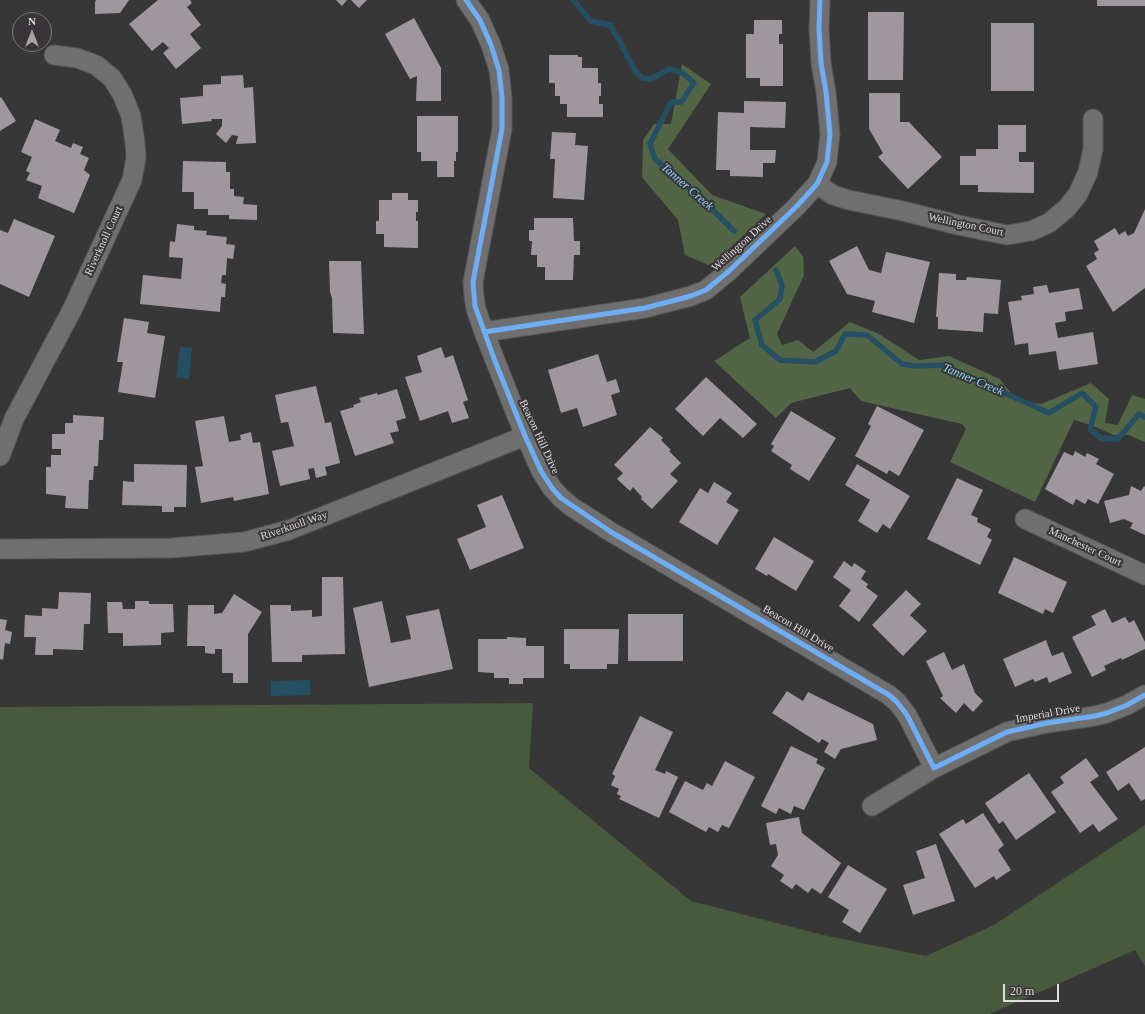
<!DOCTYPE html>
<html>
<head>
<meta charset="utf-8">
<style>
  body { margin:0 }
  #map { position:relative; width:1145px; height:1014px; overflow:hidden; background:#383738; font-family:Georgia,serif }
  canvas { display:block }
  .north { position:absolute; left:12px; top:12px; width:40px; height:40px; box-sizing:border-box; background:#393639; border:1px solid #7b797b; border-radius:50%; rotate:0deg; font-size:11px; font-weight:700; line-height:16px; text-align:center; color:#dfddde }
  .north::after { content:''; display:block; margin:auto; width:14px; height:18px; background:#a5a3a4; clip-path:polygon(50% 0,100% 100%,50% 72%,0 100%) }
  .scale { position:absolute; left:1003px; top:984px; width:56px; height:18px; box-sizing:border-box; border:2px solid #dfddde; border-top:0; padding-left:5px; font-size:12px; line-height:14px; white-space:nowrap; color:#dfddde; -webkit-text-stroke:3px #393639; paint-order:stroke }
</style>
</head>
<body>
<div id="map">
<canvas width="1145" height="1014"></canvas>
<div class="north">N</div>
<div class="scale">20 m</div>
</div>
<script>
const context = document.querySelector('canvas').getContext('2d');
context.lineJoin = 'round';
function paint(path, color) { context.fillStyle = color; context.fill(path, 'evenodd'); }
const shape = rows => new Path2D(rows.map(r => 'M' + r).join(''));
function stroke(path, color, width, dash) { context.strokeStyle = color; context.lineWidth = width; context.lineCap = dash ? 'butt' : 'round'; context.setLineDash(dash || []); context.stroke(path); }
function drawText(font, color, halo, rows, align = 'center') {
  context.font = font + ' Georgia,serif'; context.lineWidth = 4; context.setLineDash([]); context.textBaseline = 'middle'; context.strokeStyle = halo; context.fillStyle = color; for (const [text, x, y, turn = 0] of rows) {
    context.save(); context.translate(x, y); context.rotate((+turn || 0) * Math.PI / 180); context.textAlign = isNaN(turn) ? turn : align; if (halo) context.strokeText(text, 0, 0); context.fillText(text, 0, 0); context.restore();
  }
}
const green = shape([
  [533,703,529,768,691,901,823,935,926,956,994,925,1145,825,1145,966,1135,950,990,1014,0,1014,0,707]
]);
const forest = shape([
  [682,64,711,84,668,149,712,195,766,214,711,266,685,255,678,220,642,177,643,140,654,124,671,124],
  [795,246,803,256,804,275,777,334,782,345,798,340,813,352,850,322,879,334,919,360,949,356,1000,379,1016,400,1041,404,1091,383,1109,399,1105,423,1118,425,1132,395,1145,399,1145,442,1129,435,1113,435,1091,425,1074,420,1035,502,950,462,966,429,962,424,861,401,850,388,791,403,776,418,714,361,750,338,740,297]
]);
const water = shape([
  [180,347,192,348,189,379,176,378],
  [310,680,310,695,271,696,271,681]
]);
const stream = shape([
  [573,0,591,21,610,25,618,38,635,71,642,78,651,79,669,69,683,73,694,83,681,102,671,102,650,144,655,159,706,203,734,231],
  [776,270,782,285,780,299,755,320,762,345,780,360,815,362,836,351,845,334,867,335,902,364,916,366,942,365,1049,413,1082,393,1096,407,1090,429,1101,438,1118,439,1139,414,1145,417]
]);
const building = shape([
  [96,0,129,0,120,13,95,14,95,2],
  [158,0,190,0,192,3,187,7,201,25,190,34,201,48,176,69,163,53,169,48,163,42,152,51,129,24],
  [336,0,347,0,342,6],
  [351,0,367,0,359,8],
  [1097,0,1145,0,1145,6,1097,6],
  [868,12,904,12,903,80,868,80],
  [414,18,441,68,441,101,416,101,417,76,410,79,385,34],
  [754,20,782,20,782,34,779,34,779,44,783,44,783,86,760,86,760,78,746,78,746,34,754,34],
  [991,23,1034,23,1034,91,991,91],
  [549,55,578,55,578,57,582,57,582,68,598,68,598,83,601,83,601,96,599,96,599,104,603,104,603,117,567,117,567,104,560,104,560,96,555,96,555,83,549,83],
  [243,75,244,88,253,87,256,143,236,144,238,136,232,135,226,143,216,134,222,126,222,119,211,119,212,121,182,124,180,98,203,96,203,85,221,84,221,76],
  [869,93,900,93,900,122,909,122,942,157,908,189,878,157,883,153,869,129],
  [1,97,16,121,0,131,0,98],
  [744,101,786,102,785,128,750,127,750,150,776,150,775,163,763,163,763,177,730,176,730,170,716,170,718,112,744,113],
  [417,116,458,116,458,152,456,152,456,161,454,161,454,177,437,177,437,161,421,161,421,152,417,152],
  [35,119,60,130,55,141,71,148,73,143,83,147,80,154,89,158,84,170,90,175,74,213,38,198,42,186,26,180,30,173,26,171,32,157,21,152],
  [998,125,1026,125,1026,152,1019,152,1019,162,1034,162,1034,193,978,192,978,185,960,185,960,156,976,156,976,149,998,149],
  [552,132,576,133,575,145,588,146,584,200,553,198,555,159,550,159],
  [183,161,226,162,226,172,230,172,230,189,234,189,234,196,244,197,243,204,257,205,257,220,229,219,229,215,208,215,208,209,194,209,194,192,182,192],
  [392,193,408,193,408,200,418,200,418,212,416,212,416,221,418,221,418,248,384,247,384,234,376,234,376,221,379,221,379,200,392,200],
  [1145,209,1145,288,1113,312,1086,266,1097,259,1094,253,1099,250,1094,241,1115,228,1119,235,1125,231,1128,236,1134,233],
  [534,218,573,218,574,241,580,241,580,255,574,255,573,280,545,280,545,267,537,267,537,255,531,255,532,241,529,241,529,230,534,230],
  [14,219,55,236,29,297,0,284,0,230,8,233],
  [177,224,194,226,194,230,207,231,206,235,227,237,226,244,235,245,233,259,227,258,226,275,222,275,221,283,226,284,225,297,221,297,220,312,140,304,143,275,181,279,183,258,169,257,170,241,175,242],
  [857,246,869,270,881,273,886,252,930,262,914,323,872,312,875,301,847,294,829,261],
  [329,261,361,261,364,334,333,333,332,298,330,292],
  [939,273,956,274,956,280,966,280,967,277,1001,280,998,314,984,313,983,332,938,329,938,317,936,317],
  [1047,285,1049,293,1079,288,1083,309,1065,312,1066,321,1055,323,1058,338,1093,332,1098,364,1059,370,1056,351,1029,355,1028,343,1015,345,1008,302,1022,300,1021,296,1034,294,1033,287],
  [124,318,149,322,147,333,165,336,155,398,118,392,123,362,117,362],
  [441,347,445,358,453,355,468,400,463,402,469,418,452,423,448,411,420,421,405,377,422,372,417,356],
  [598,354,607,382,616,379,620,392,611,395,617,415,583,427,577,408,561,413,548,370],
  [706,377,757,424,743,438,720,418,703,436,675,409],
  [316,386,325,423,331,422,340,463,325,467,327,475,316,478,314,468,308,469,310,479,280,486,272,451,294,446,288,422,281,423,275,395],
  [397,389,406,418,396,421,399,431,390,433,394,443,355,456,340,411,354,407,353,405,361,402,359,398,377,393,378,395],
  [877,406,924,430,899,476,889,470,887,474,855,456,871,426,868,424],
  [791,411,836,438,809,481,790,469,792,465,771,451,774,446,771,444],
  [73,415,104,417,103,440,99,440,98,466,94,466,93,480,89,480,88,509,65,508,66,496,46,494,46,467,51,467,51,455,61,455,61,449,52,449,52,434,65,434,65,423,73,423],
  [224,416,229,442,241,440,240,435,251,432,253,443,260,442,269,494,234,501,233,497,201,503,195,467,203,466,195,421],
  [650,427,663,438,661,440,671,450,669,451,681,463,670,474,678,481,652,509,641,499,642,497,633,487,630,491,617,479,623,473,614,465],
  [1075,451,1085,457,1087,453,1099,459,1096,464,1114,474,1098,504,1088,499,1085,504,1076,499,1073,505,1045,489,1064,452,1073,456],
  [134,464,187,465,186,507,174,507,174,512,162,512,162,506,122,505,123,481,134,482],
  [857,464,910,496,890,529,883,524,877,533,858,521,870,500,845,485],
  [957,478,983,490,971,515,978,518,977,522,991,529,987,537,992,540,980,565,927,539],
  [714,482,732,493,726,502,739,510,717,545,679,522,700,488,708,493],
  [1131,486,1141,491,1144,486,1145,487,1145,535,1130,528,1133,523,1124,519,1110,523,1104,501,1129,495],
  [502,495,524,548,470,570,457,539,486,527,477,505],
  [774,537,814,561,796,591,768,574,767,576,755,569],
  [1014,557,1067,582,1053,613,1045,609,1043,614,998,593],
  [844,561,852,567,854,563,866,571,861,579,868,584,866,587,878,596,859,622,839,606,851,590,833,577],
  [322,577,343,577,345,654,302,655,302,662,272,662,270,605,291,605,291,611,312,610,312,617,322,616],
  [906,590,921,604,910,615,927,631,903,656,872,625],
  [59,592,91,593,90,624,84,624,83,650,53,649,53,655,35,655,36,637,24,637,25,615,42,616,42,608,58,609],
  [234,594,262,612,248,634,248,683,233,683,233,673,222,673,222,649,215,649,215,654,205,653,205,646,187,646,188,605,214,605,214,614,222,613],
  [135,601,149,601,149,604,173,604,174,632,161,633,161,645,123,646,123,633,108,633,107,602,122,602,123,609,135,609],
  [382,601,391,643,411,639,406,616,439,609,453,669,369,687,353,608],
  [1105,609,1112,623,1125,617,1129,623,1134,620,1145,642,1145,649,1122,660,1121,658,1104,666,1106,670,1092,677,1072,637,1096,625,1091,616],
  [628,614,683,614,683,661,628,661],
  [0,619,7,620,5,630,12,632,10,644,5,643,3,660,0,659],
  [564,629,619,629,618,664,607,664,607,669,570,669,570,664,564,664],
  [507,637,526,638,526,646,544,646,544,678,523,678,523,684,509,684,509,678,494,678,494,673,478,672,478,639,507,639],
  [1046,640,1052,656,1063,652,1072,673,1049,683,1047,677,1035,682,1033,679,1015,687,1003,659],
  [944,652,952,670,964,664,975,693,983,701,973,712,964,703,956,713,940,698,943,696,926,661],
  [787,691,803,701,808,692,873,724,877,740,841,749,835,759,824,752,829,743,822,739,819,743,772,713],
  [640,716,673,732,655,770,665,774,666,771,678,777,659,818,619,799,621,796,617,794,619,789,611,785,615,776,612,774],
  [791,746,818,759,816,763,825,768,804,810,794,806,791,814,779,808,776,814,761,806],
  [1145,747,1145,799,1141,801,1129,783,1118,791,1106,772],
  [1086,758,1099,776,1090,782,1118,819,1099,832,1093,824,1080,833,1051,792,1064,783,1060,777],
  [725,761,755,777,729,828,722,825,718,832,709,827,706,832,669,812,685,781,703,790,707,783,712,786],
  [1029,773,1056,812,1016,840,1003,821,999,824,985,803],
  [983,813,1004,845,998,850,1011,870,996,880,994,876,975,888,939,834,963,819,966,824],
  [799,817,802,833,841,863,821,894,812,888,808,893,796,884,792,889,780,881,784,875,771,866,778,855,776,844,770,845,766,823],
  [936,844,955,901,913,915,903,885,925,878,916,851],
  [848,865,887,889,860,933,842,922,849,910,828,897]
]);
const minor = shape([
  [466,0,480,20,491,45,499,70,502,97,502,129,473,282,474,296,476,309,484,332,517,416,541,471,552,488,561,498,572,507,611,532,889,695,897,702,907,715,934,768],
  [817,184,833,195,849,200,903,211,958,225,1007,235,1031,231,1049,223,1067,208,1078,194,1088,172,1093,149,1093,119],
  [484,332,645,308,691,296,706,290,729,271,796,207,817,184,827,162,830,134,826,92,821,63,819,29,820,0],
  [0,456,14,419,73,308,132,180,136,158,135,143,131,116,122,94,112,78,96,65,77,58,54,55],
  [1025,519,1145,575],
  [0,549,171,548,244,542,289,530,525,436],
  [872,806,934,768,1007,732,1047,723,1095,716,1107,713,1127,705,1145,695]
]);
const cycleway = shape([
  [466,0,480,20,491,45,499,70,502,97,502,129,473,282,475,306,495,361,525,436,541,471,552,488,561,498,611,532,889,695,897,702,907,715,934,768,1007,732,1047,723,1095,716,1107,713,1127,705,1145,695],
  [484,332,645,308,691,296,706,290,729,271,796,207,817,184,827,162,830,134,826,92,821,63,819,29,820,0]
]);
const streetNames = [
  ["Wellington Court",966,225,12],
  ["Riverknoll Court",104,241,-65],
  ["Wellington Drive",742,244,-42],
  ["Beacon Hill Drive",539,437,65],
  ["Riverknoll Way",294,526,-19],
  ["Manchester Court",1085,547,25],
  ["Beacon Hill Drive",798,629,31],
  ["Imperial Drive",1048,714,-10]
];
const waterNames = [
  ["Tanner Creek",687,187,41],
  ["Tanner Creek",973,380,23]
];
paint(green, '#485a3c');
paint(forest, '#526545');
paint(water, '#255063');
stroke(stream, '#255063', 5.5);
paint(building, '#9f979e');
stroke(minor, '#555', 21);
stroke(minor, '#706f70', 19);
stroke(cycleway, '#6dadf4', 5);
drawText('11px', '#dfddde', '#393639', streetNames);
drawText('italic 12px', '#8ddbfe', '#393639', waterNames);
</script>
</body>
</html>
